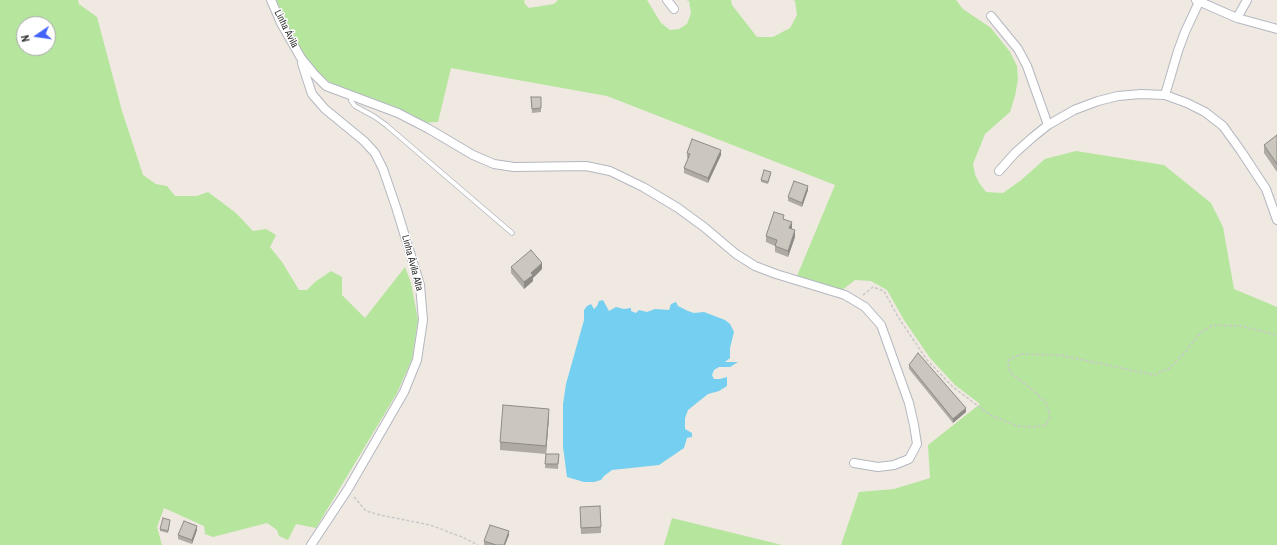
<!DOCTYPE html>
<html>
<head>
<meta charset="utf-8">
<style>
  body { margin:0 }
  #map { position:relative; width:1277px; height:545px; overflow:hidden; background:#efe9e1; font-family:"Archivo Narrow",sans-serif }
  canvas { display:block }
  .north { position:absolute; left:16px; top:16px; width:40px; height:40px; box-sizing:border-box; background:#fff; border:1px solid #ababab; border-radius:50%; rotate:257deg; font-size:11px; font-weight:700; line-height:16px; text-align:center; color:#2e2e2e }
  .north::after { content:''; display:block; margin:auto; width:14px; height:18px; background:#4264fb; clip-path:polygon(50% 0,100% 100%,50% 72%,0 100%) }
</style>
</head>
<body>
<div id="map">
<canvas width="1277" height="545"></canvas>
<div class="north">N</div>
</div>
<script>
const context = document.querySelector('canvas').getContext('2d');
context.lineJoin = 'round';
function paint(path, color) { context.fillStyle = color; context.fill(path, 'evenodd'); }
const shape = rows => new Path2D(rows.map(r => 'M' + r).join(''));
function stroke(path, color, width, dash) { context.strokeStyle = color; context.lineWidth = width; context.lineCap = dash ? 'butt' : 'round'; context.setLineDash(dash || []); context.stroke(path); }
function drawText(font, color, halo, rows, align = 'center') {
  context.font = font + ' "Archivo Narrow",sans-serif'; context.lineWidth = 3; context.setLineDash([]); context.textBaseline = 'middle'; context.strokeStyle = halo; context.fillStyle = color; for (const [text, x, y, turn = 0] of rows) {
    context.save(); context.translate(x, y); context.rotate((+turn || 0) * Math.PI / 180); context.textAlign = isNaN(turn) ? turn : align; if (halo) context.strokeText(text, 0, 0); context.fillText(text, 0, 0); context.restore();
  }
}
const green = shape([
  [0,0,78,0,79,4,97,17,122,111,143,175,156,184,167,186,175,196,197,196,208,192,236,213,253,231,266,229,276,235,270,247,282,262,299,290,307,290,315,282,331,271,342,277,342,295,365,318,405,267,411,283,418,320,412,359,397,393,316,528,296,524,288,540,279,536,277,530,267,523,213,537,205,534,204,526,164,508,157,527,162,545,0,545],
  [24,24,48,24,48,48,24,48],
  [276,0,524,0,525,4,529,8,554,4,558,0,647,0,661,23,670,30,679,29,687,24,691,13,689,1,686,0,731,0,732,5,757,37,773,37,790,28,797,15,795,1,793,0,956,0,963,9,991,28,1010,52,1017,66,1018,79,1015,96,1010,112,985,134,973,164,975,174,979,183,986,192,1003,193,1020,181,1045,159,1076,151,1164,165,1211,203,1223,227,1234,289,1277,307,1277,545,841,545,859,492,894,489,930,478,928,445,980,404,955,385,930,358,904,320,887,290,871,281,855,280,841,291,797,276,835,185,607,96,451,68,438,122,421,123,340,88,328,81,316,70,303,53,284,20],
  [672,518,782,545,664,545]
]);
const water = shape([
  [603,300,609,311,616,307,624,309,631,308,631,311,636,313,639,310,647,312,655,309,669,310,671,304,676,302,678,306,688,311,694,313,704,312,725,320,730,324,734,332,730,348,730,358,725,362,738,362,730,367,719,367,714,370,712,375,714,379,720,379,727,377,727,386,719,391,708,394,688,410,685,418,685,429,692,433,692,437,687,438,684,448,659,465,612,470,604,476,601,480,594,482,584,482,567,477,563,447,563,404,566,384,584,320,584,310,587,306,591,304,594,309,597,306,599,301]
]);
const path = shape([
  [863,295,873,287,884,291,898,317,927,360,953,387,990,415,1017,426,1034,427,1046,425,1050,417,1047,404,1034,391,1013,375,1008,367,1009,360,1021,354,1060,355,1154,375,1170,368,1185,352,1200,333,1213,325,1241,326,1277,335],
  [354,497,366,511,380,515,430,525,462,537,478,545]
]);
const lane = shape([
  [352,96,351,101,355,106,375,117,386,125,512,233]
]);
const street = shape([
  [271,0,281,23,301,58,314,74,326,86,398,113,429,129,473,155,494,164,514,167,586,166,610,171,643,187,678,208,704,227,736,254,755,266,776,274,845,295,865,307,881,325,909,403,914,425,917,444,909,459,894,465,878,467,854,463],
  [667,0,674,9],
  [1196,0,1237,18,1277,29],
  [991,16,1018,49,1027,66,1048,125],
  [1237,18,1247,0],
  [302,63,307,79,312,94,325,109,364,141,375,153,383,169,396,207,420,285,423,320,417,360,404,392,348,489,311,545],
  [1165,95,1178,51,1185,32,1199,2],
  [999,171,1015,153,1033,137,1048,125,1074,110,1098,101,1118,96,1141,94,1165,95,1187,103,1205,112,1223,126,1241,151,1266,189,1277,220]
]);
const wall = shape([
  [531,97,541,97,541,112,532,113],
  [1277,135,1277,172,1264,153,1264,145],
  [687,153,721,155,708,183,684,173,684,168,688,158,687,158],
  [771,174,768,184,761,182,761,180],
  [808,190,802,207,788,201,788,197],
  [784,219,792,228,791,229,795,237,788,257,775,252,775,246,766,242,766,236],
  [511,267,542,269,533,278,533,281,524,289,511,273],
  [909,365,966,412,953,423,909,369],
  [549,417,546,454,500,450,500,442],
  [546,454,559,454,558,469,545,468],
  [580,513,601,527,601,533,581,534],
  [170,522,168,533,160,531,160,529],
  [197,530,192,544,178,539,178,535],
  [509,535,505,545,484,545,484,541]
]);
const shadedWall = shape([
  [721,150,721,155,708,183,708,178],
  [808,186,808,190,802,207,802,203],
  [792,222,792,228,789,234,789,228],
  [795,230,795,237,788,257,788,251],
  [542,263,542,269,533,278,533,281,524,289,524,282,531,273],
  [966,408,966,412,953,423,953,419],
  [549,409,549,417,546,454,546,446],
  [197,526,197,530,192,544,192,540],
  [509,531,509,535,505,545,504,545]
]);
const building = shape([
  [531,97,541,97,541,108,532,109,531,97],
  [1277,135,1277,164,1264,145,1277,135],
  [692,139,721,150,708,178,684,168,690,154,687,153,692,139],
  [764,170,771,172,768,182,761,180,764,170],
  [794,181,808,186,802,203,788,197,794,181],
  [774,212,784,215,783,219,792,222,789,228,795,230,788,251,775,246,777,240,766,236,774,212],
  [531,250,542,263,531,273,533,275,524,282,511,267,531,250],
  [918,353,966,408,953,419,909,365,918,353],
  [503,405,549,409,546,446,500,442,503,405],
  [546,454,559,454,558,464,545,464,546,454],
  [600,506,601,527,581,528,580,507,600,506],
  [163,518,170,520,168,531,160,529,163,518],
  [184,521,197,526,192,540,178,535,184,521],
  [490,525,509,531,504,545,496,545,484,541,490,525]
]);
const streetNames = [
  ["Linha Ávila",286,29,63],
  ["Linha Ávila Alta",412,263,75]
];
paint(green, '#b6e59e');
paint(water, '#75cff0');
stroke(lane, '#b4b7c1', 5.5);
stroke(street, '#b4b7c1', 10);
stroke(path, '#c9c9c9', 1.5, [3, 2]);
stroke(lane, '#fff', 4);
stroke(street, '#fff', 8);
paint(wall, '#afaba4');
paint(shadedWall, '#8e8b86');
paint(building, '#cbc7bf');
stroke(building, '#8e8b86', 1);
drawText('10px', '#2e2e2e', '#fff', streetNames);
</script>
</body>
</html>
